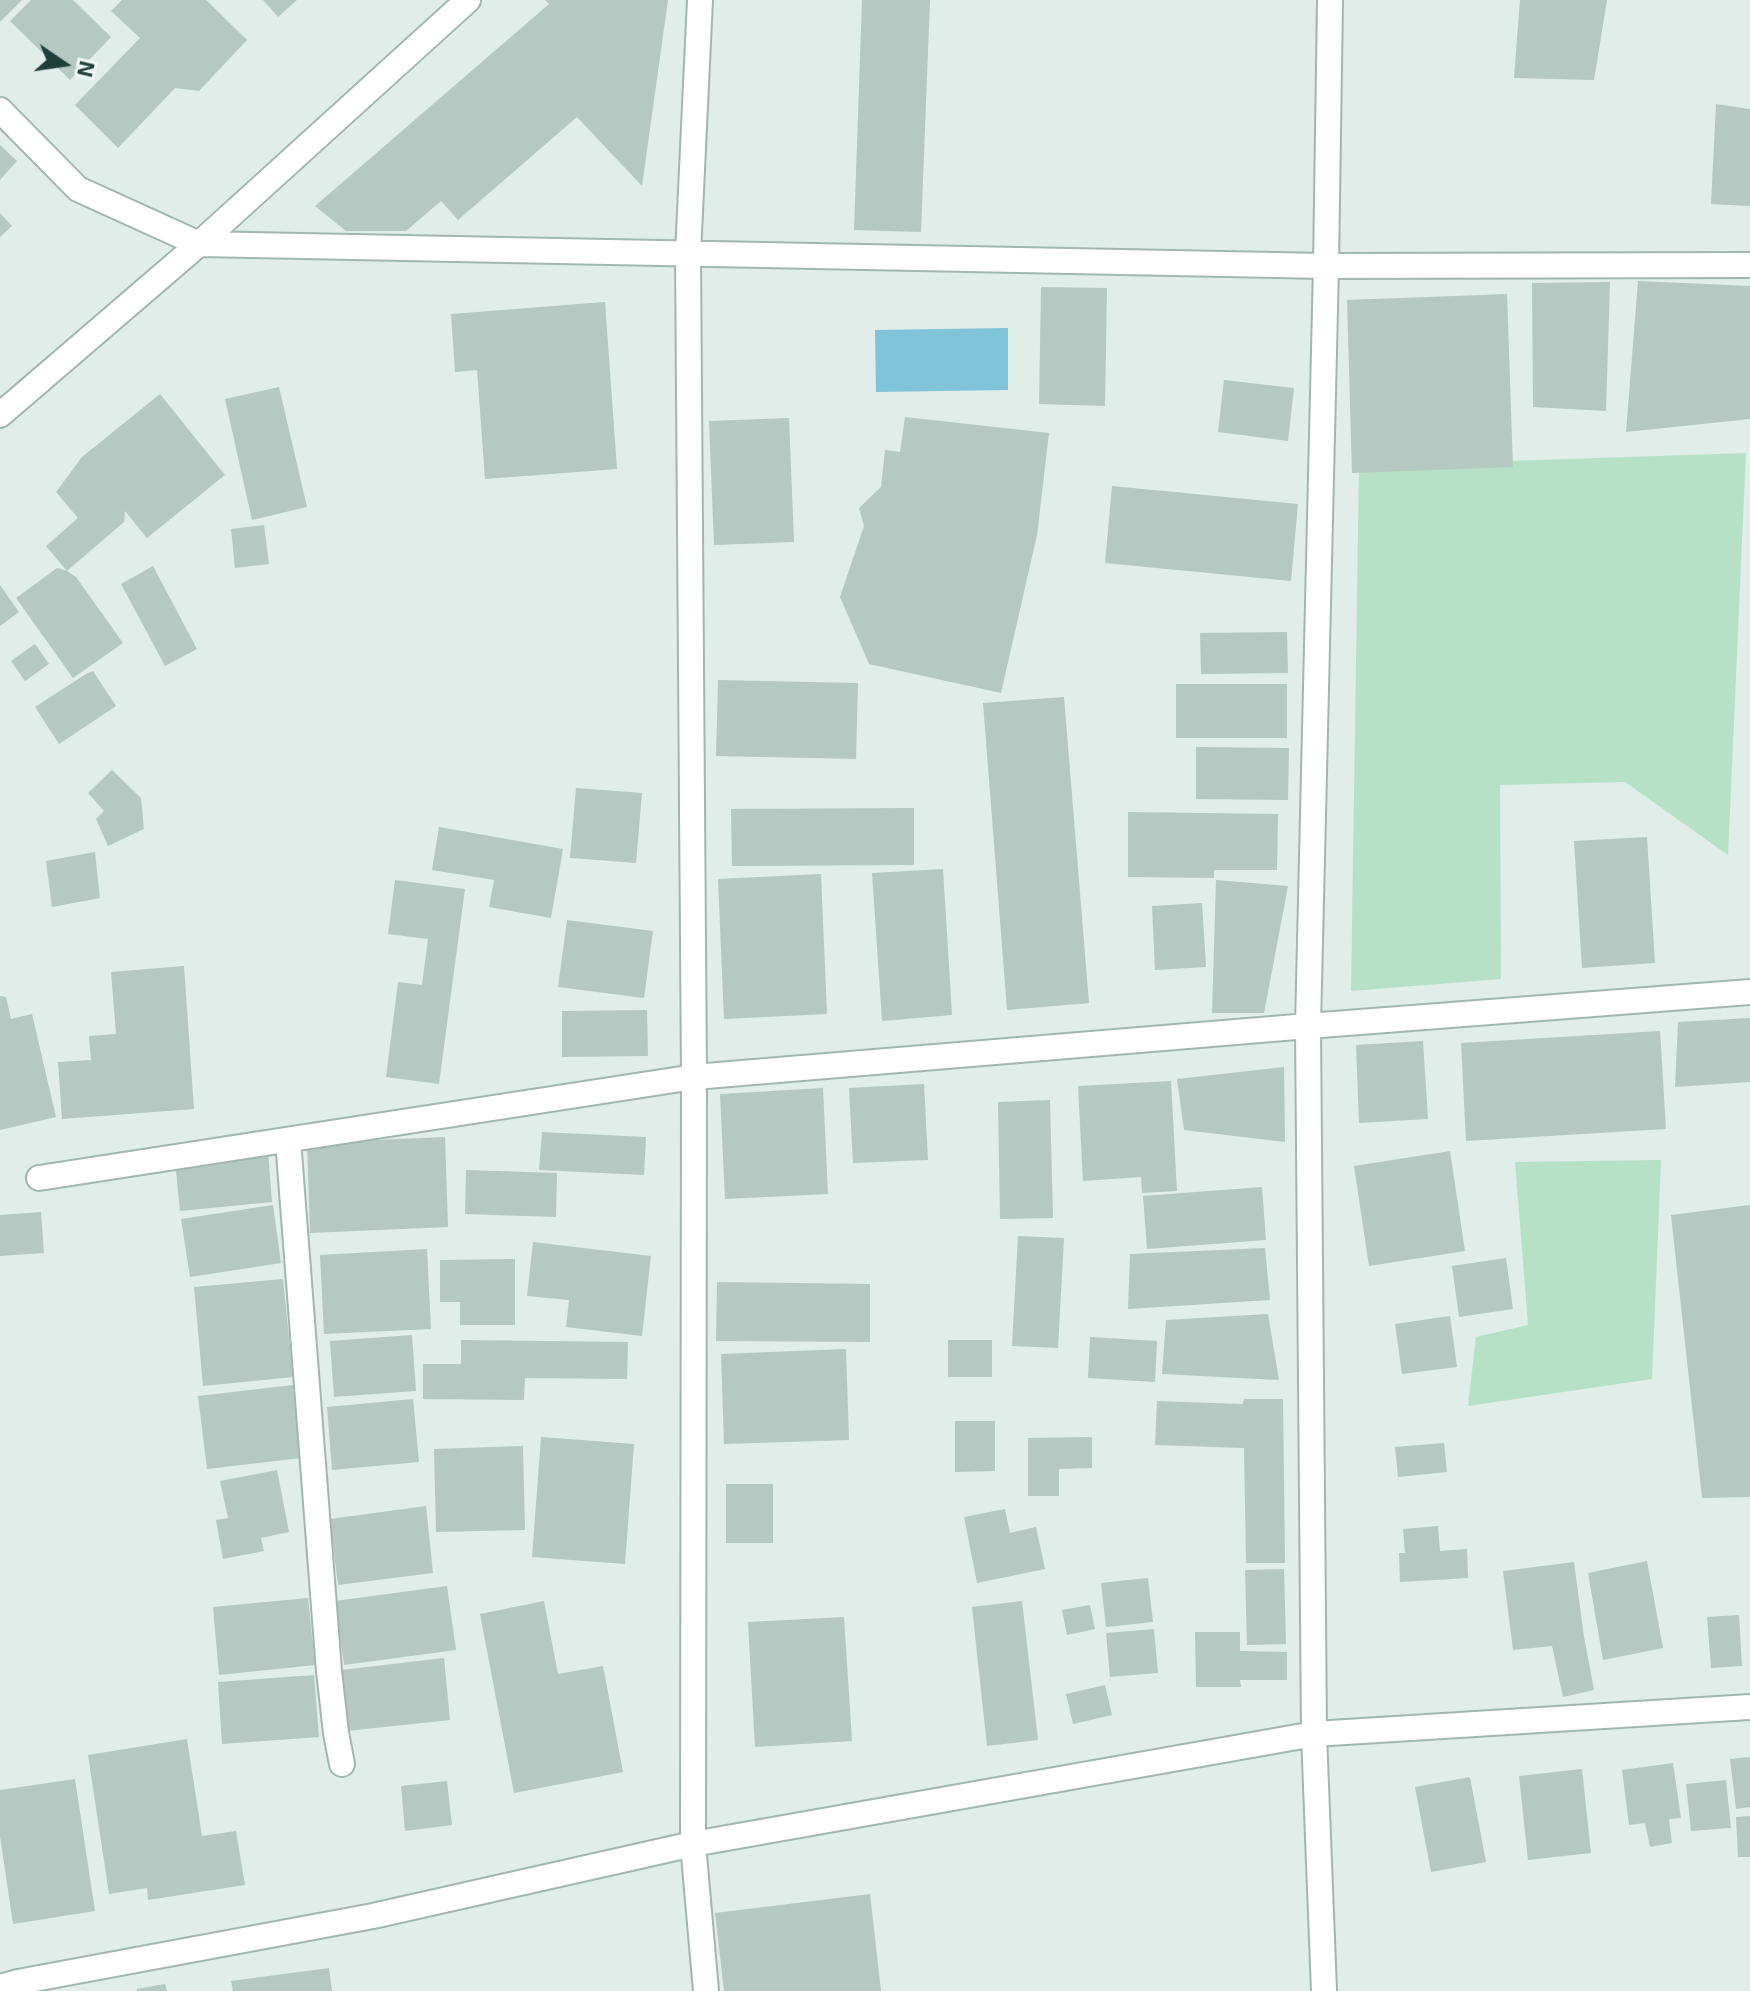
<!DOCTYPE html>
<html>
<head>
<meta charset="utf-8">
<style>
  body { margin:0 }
  #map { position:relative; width:1750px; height:1991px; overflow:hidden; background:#e0ede9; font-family:"Exo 2",sans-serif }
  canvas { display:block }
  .north { position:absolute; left:24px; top:24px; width:80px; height:80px; -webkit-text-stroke:6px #f1f9f6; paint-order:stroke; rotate:103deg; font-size:22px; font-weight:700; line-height:32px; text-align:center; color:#1f403a }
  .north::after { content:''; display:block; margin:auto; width:28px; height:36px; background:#1f403a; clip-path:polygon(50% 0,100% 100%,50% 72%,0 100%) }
</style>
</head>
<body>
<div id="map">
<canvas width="1750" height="1991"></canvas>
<div class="north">N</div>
</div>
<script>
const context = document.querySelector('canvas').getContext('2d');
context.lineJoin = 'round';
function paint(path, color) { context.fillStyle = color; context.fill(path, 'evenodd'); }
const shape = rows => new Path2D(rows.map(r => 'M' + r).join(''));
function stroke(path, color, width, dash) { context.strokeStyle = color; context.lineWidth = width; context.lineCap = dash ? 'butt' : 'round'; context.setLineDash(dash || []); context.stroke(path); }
const green = shape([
  [1746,453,1728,855,1625,782,1500,785,1501,979,1351,991,1359,466],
  [1661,1160,1652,1379,1468,1406,1476,1337,1528,1325,1515,1162]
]);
const water = shape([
  [1008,328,1008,390,876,392,875,330]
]);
const building = shape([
  [0,0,22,0,0,22],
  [31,0,73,0,111,37,70,80,10,21],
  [122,0,206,0,247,40,199,91,175,88,118,148,75,105,140,38,111,11],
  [263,0,297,0,278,17],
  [545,0,668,0,642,186,577,117,458,220,441,201,406,231,346,231,315,206,549,4],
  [862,0,930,0,921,232,854,230],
  [1520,0,1607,0,1594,80,1514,78],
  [1716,104,1750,109,1750,206,1711,204],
  [0,145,17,161,0,180],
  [0,213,12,226,0,237],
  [1638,281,1750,286,1750,419,1626,432],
  [1610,282,1606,411,1533,407,1532,283],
  [1041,287,1107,288,1105,406,1039,404],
  [1507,294,1513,467,1352,473,1347,300],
  [605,302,617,469,485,479,477,370,455,372,451,314],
  [1224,380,1294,388,1288,441,1218,432],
  [279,387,307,507,252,520,225,399],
  [160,394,225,475,147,538,125,511,124,522,67,571,46,546,78,518,56,492,82,457],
  [905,417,1049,433,1037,535,1001,693,869,664,840,597,864,526,859,508,881,487,885,450,900,452],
  [789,418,794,542,714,545,709,421],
  [1112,486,1298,504,1291,581,1105,563],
  [264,525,269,564,235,568,231,529],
  [153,566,197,649,165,666,121,584],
  [57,568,67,571,76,577,123,643,73,678,16,598],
  [0,585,19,612,0,626],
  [1287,632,1288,673,1201,674,1200,633],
  [35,644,49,664,25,681,11,661],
  [93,671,116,706,59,744,35,707,86,674],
  [718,680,858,683,856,759,716,756],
  [1176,684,1287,684,1287,738,1176,738],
  [1064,697,1089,1003,1007,1010,983,703],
  [1196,747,1289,748,1288,800,1196,799],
  [112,770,141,798,144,829,108,846,96,819,104,811,88,793],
  [576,788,642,793,636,863,570,858],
  [914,808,914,865,732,866,731,809],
  [1128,812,1278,814,1277,870,1214,870,1214,878,1128,877],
  [439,827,563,849,551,918,489,907,494,880,432,870],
  [1647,837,1655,963,1582,968,1574,841],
  [95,852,100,898,52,907,46,861],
  [943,869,952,1015,882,1021,872,873],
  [821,874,827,1014,724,1019,718,879],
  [395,880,465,889,439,1084,386,1077,398,982,422,985,428,939,388,934],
  [1216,880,1288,886,1264,1013,1212,1013],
  [1202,903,1206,967,1155,970,1152,906],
  [567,920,653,931,644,998,558,987],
  [184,966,194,1109,62,1119,58,1062,91,1060,89,1036,116,1034,111,972],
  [0,996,6,997,11,1019,32,1014,56,1117,0,1130],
  [647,1010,648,1056,562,1057,562,1011],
  [1750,1018,1750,1082,1675,1087,1678,1022],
  [1660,1031,1666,1129,1466,1141,1461,1043],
  [1423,1041,1428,1119,1359,1123,1356,1045],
  [1284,1067,1285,1142,1184,1130,1177,1079],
  [1171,1081,1177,1191,1142,1193,1141,1177,1083,1181,1078,1086],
  [924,1084,928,1160,853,1163,849,1088],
  [823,1088,828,1194,725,1199,720,1094],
  [1050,1100,1053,1218,1000,1219,998,1102],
  [542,1132,646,1137,644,1175,539,1170],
  [445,1137,448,1227,310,1233,307,1143],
  [1450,1151,1465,1251,1369,1266,1354,1166],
  [268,1152,272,1202,180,1211,175,1161],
  [466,1170,557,1173,556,1217,465,1214],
  [1262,1187,1266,1240,1147,1249,1143,1196],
  [273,1205,281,1263,190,1277,181,1219],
  [1750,1205,1750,1497,1702,1498,1671,1215],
  [41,1212,44,1253,0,1256,0,1215],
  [1018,1236,1064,1238,1058,1348,1012,1346],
  [533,1242,651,1256,642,1336,566,1327,569,1300,527,1296],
  [1265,1248,1270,1300,1128,1309,1130,1254],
  [427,1249,431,1329,324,1334,320,1255],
  [1506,1258,1513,1309,1459,1317,1452,1266],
  [515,1259,515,1325,460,1325,460,1302,440,1302,440,1260],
  [283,1279,293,1377,203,1386,194,1287],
  [717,1282,870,1284,870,1342,716,1341],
  [1268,1314,1279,1380,1162,1374,1166,1320],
  [1450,1316,1457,1367,1402,1374,1395,1324],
  [412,1335,416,1391,334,1397,330,1341],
  [1090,1337,1157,1341,1155,1382,1088,1378],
  [461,1340,628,1342,627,1379,525,1378,524,1400,423,1399,423,1364,461,1364],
  [948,1340,992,1340,992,1377,948,1377],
  [846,1349,849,1440,724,1444,721,1354],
  [293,1385,301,1458,207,1469,198,1396],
  [413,1399,419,1462,332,1470,327,1407],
  [1244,1399,1283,1399,1285,1563,1246,1563,1244,1448,1155,1445,1157,1401,1243,1404],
  [955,1421,995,1421,995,1471,955,1472],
  [541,1437,634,1444,625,1564,532,1557],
  [1092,1437,1092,1468,1059,1469,1059,1496,1028,1496,1028,1438],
  [1444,1443,1447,1472,1398,1477,1395,1447],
  [523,1446,525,1530,436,1532,434,1449],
  [277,1470,289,1532,261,1538,264,1551,223,1559,216,1520,228,1518,220,1481],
  [726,1484,773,1484,773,1543,726,1543],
  [426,1506,433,1573,338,1585,330,1519],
  [1005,1509,1010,1533,1036,1527,1045,1569,977,1583,964,1517],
  [1438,1526,1440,1551,1467,1549,1468,1578,1400,1582,1399,1553,1405,1553,1403,1529],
  [1647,1561,1663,1648,1603,1660,1588,1573],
  [1574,1562,1584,1637,1594,1690,1563,1697,1552,1646,1513,1650,1503,1571],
  [1284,1569,1286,1644,1247,1645,1245,1570],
  [1148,1578,1153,1622,1106,1627,1101,1583],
  [447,1586,456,1650,344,1665,335,1601],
  [308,1598,315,1665,219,1675,213,1607],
  [544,1601,558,1674,603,1666,623,1772,514,1793,480,1614],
  [1022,1601,1038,1740,987,1746,972,1607],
  [1090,1605,1095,1629,1067,1635,1062,1610],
  [1739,1615,1742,1666,1711,1668,1707,1617],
  [844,1617,852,1741,755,1747,748,1622],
  [1154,1629,1158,1673,1110,1677,1106,1633],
  [1195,1632,1240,1632,1240,1651,1287,1652,1287,1680,1240,1680,1241,1687,1196,1687],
  [444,1658,450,1720,347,1731,341,1670],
  [314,1675,319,1737,222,1744,218,1682],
  [1105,1685,1112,1715,1073,1724,1066,1694],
  [187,1739,202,1836,236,1831,245,1885,148,1900,147,1888,109,1894,88,1755],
  [1750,1757,1750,1807,1736,1809,1730,1759],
  [1673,1763,1681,1818,1669,1819,1672,1843,1650,1847,1645,1823,1629,1825,1622,1770],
  [1582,1769,1591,1853,1528,1860,1519,1776],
  [1470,1777,1486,1862,1431,1872,1415,1787],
  [75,1779,95,1911,13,1924,0,1836,0,1790],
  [1726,1780,1731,1828,1691,1831,1686,1784],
  [447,1781,452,1825,405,1831,401,1786],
  [1750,1816,1750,1857,1738,1857,1736,1817],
  [870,1894,881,1991,724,1991,715,1913],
  [329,1968,332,1991,233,1991,231,1981],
  [165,1984,167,1991,137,1991,137,1989]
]);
const minor = shape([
  [700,0,688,254,694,1077,693,1844,706,1991],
  [0,110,78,189,199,244,1326,266,1750,265],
  [0,415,199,244,468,0],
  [288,1140,329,1671,336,1733,342,1764],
  [39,1178,694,1077,1308,1026,1750,992],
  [0,1987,18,1982,373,1916,693,1844,1314,1734,1750,1707],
  [1324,1991,1314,1734,1308,1026,1326,266,1330,0]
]);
paint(green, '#b6e1c6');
paint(water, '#81c3d9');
paint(building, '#b5c8c2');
stroke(minor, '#a2b6b1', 28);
stroke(minor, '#fff', 24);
</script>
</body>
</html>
